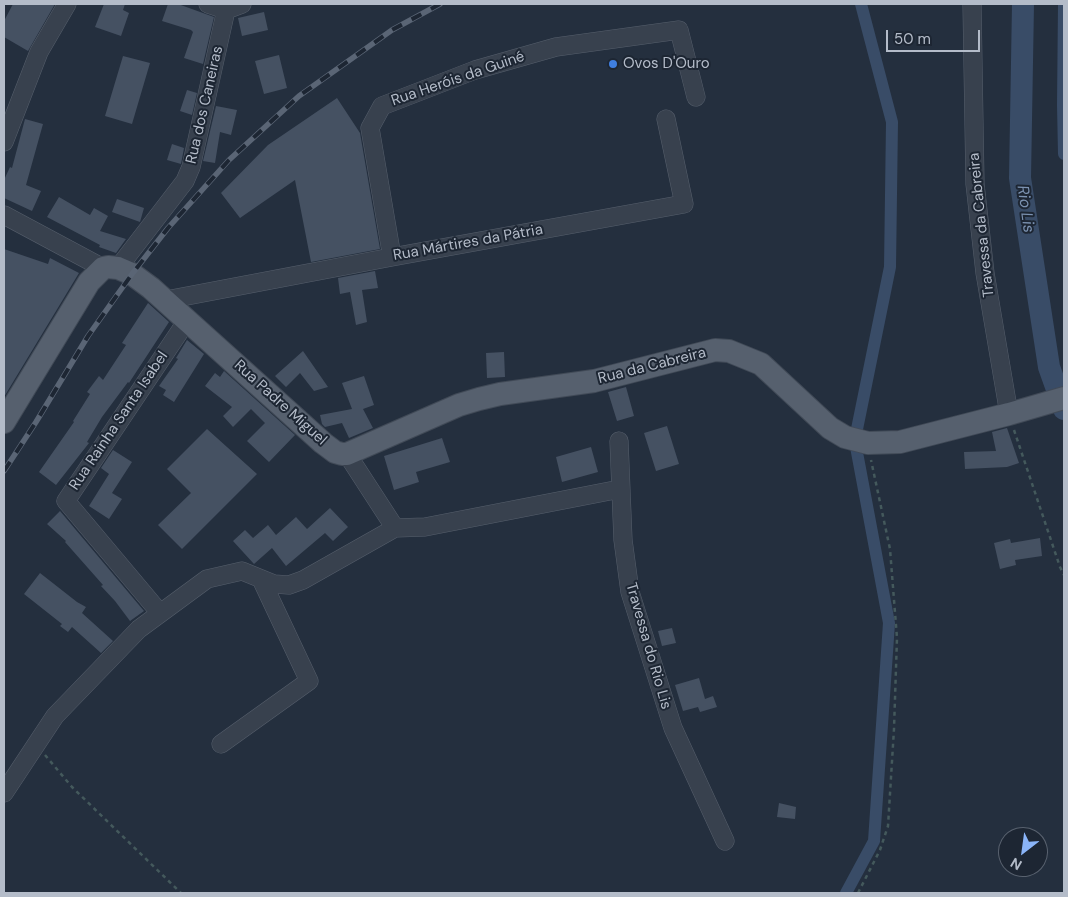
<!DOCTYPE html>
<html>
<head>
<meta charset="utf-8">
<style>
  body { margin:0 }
  #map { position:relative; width:1068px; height:897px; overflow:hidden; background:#242f3e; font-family:"DM Sans",sans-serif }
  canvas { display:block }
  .frame { position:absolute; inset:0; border:5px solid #b4bcc9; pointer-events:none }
  .north { position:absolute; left:998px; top:827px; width:50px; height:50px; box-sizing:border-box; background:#1d2633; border:1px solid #59626f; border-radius:50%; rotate:210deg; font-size:14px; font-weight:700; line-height:20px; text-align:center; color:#b4bcc9 }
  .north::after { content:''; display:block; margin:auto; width:18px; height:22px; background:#8ab4f8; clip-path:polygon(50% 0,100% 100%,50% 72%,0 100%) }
  .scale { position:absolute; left:886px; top:30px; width:94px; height:22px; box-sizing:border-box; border:2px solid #b4bcc9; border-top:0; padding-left:6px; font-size:15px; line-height:18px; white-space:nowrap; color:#b4bcc9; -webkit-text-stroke:4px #1d2633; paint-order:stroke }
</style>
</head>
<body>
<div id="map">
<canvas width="1068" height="897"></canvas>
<div class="frame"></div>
<div class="north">N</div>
<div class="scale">50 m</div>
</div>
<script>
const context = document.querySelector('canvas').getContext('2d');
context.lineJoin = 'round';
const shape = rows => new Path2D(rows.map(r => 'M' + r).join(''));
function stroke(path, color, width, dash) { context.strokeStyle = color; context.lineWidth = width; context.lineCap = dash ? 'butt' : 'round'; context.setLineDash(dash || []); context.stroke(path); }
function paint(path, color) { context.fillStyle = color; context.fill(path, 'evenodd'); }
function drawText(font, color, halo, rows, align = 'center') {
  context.font = font + ' "DM Sans",sans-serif'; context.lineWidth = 4; context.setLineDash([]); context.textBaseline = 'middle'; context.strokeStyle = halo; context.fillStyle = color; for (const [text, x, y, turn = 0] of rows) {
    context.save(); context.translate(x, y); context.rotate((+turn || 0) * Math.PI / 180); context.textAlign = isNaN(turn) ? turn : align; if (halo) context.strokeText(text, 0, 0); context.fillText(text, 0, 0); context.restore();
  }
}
const canal = shape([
  [1064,4,1063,105,1064,154],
  [856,434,890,267,892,122,861,4],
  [846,893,874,841,889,623,856,447]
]);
const river = shape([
  [1023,4,1020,178,1049,367,1064,409]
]);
const building = shape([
  [13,4,55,4,28,51,4,37,4,21],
  [104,4,125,4,123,10,129,13,121,36,95,27],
  [168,4,178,4,214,17,203,64,184,58,193,32,191,30,162,21],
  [264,12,268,30,242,36,238,18],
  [279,55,287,88,264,94,255,61],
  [123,56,150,63,132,124,105,116],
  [187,90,197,93,192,115,180,111],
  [337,98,360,133,380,249,311,262,295,180,240,218,221,193,268,145],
  [216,106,237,110,231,135,220,132,215,163,203,161],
  [25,119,43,124,26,185,41,191,32,211,4,198,4,180,10,167,12,168],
  [172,144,184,148,181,164,167,160],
  [59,197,90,215,94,208,108,216,100,231,126,239,116,253,99,247,100,245,47,217],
  [117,199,144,208,140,222,112,212],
  [4,249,48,264,50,258,79,273,4,397],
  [375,271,378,288,362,290,367,322,356,325,350,292,340,294,338,278],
  [148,303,169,322,129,383,128,382,102,417,87,442,89,443,56,485,39,472,74,422,73,421,90,394,87,392,99,376,103,380,126,345,122,343],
  [187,340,204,354,174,402,163,395,166,390,159,386,178,359,176,358],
  [303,351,328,387,314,391,300,373,286,387,275,376],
  [504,352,505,377,487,378,486,353],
  [224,371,295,435,269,462,247,441,265,423,251,409,233,427,223,416,232,407,205,386,215,373,220,377],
  [364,376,374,405,363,409,373,428,349,438,342,423,325,427,322,424,320,415,352,409,342,383],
  [626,387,634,416,617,421,608,392],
  [667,426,679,464,656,471,644,433],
  [1007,428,1019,463,1007,467,965,469,964,452,996,451,992,432],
  [207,429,257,474,182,549,158,525,191,493,167,469],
  [442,438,450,462,416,472,419,482,394,490,384,456],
  [591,447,598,472,562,482,556,457],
  [113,450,132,462,112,493,122,499,109,519,89,506,109,474,101,468],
  [330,508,348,527,333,541,325,533,286,566,272,548,254,564,233,541,245,530,253,538,268,525,276,535,296,517,307,529],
  [60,511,144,611,130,621,115,601,101,586,103,585,65,542,66,541,47,524],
  [1040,538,1042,556,1015,560,1016,565,1000,569,994,543,1010,539,1011,543],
  [40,573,77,602,86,607,82,613,113,641,101,653,72,627,68,632,60,626,62,624,24,594],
  [672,628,676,643,662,646,658,631],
  [699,678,705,699,713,696,717,707,700,712,698,707,683,711,675,685],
  [779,803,796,807,795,819,777,817]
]);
const path = shape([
  [1014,430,1060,567,1064,575],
  [45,755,72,787,181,893],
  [858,893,880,850,888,826,894,729,897,638,890,549,871,460]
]);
const minor = shape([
  [208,4,226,10,242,4],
  [972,4,975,184,985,273,1009,414],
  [4,142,39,52,67,4],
  [4,215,103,268],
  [392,257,370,128,382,106,475,70,556,47,679,30,696,97],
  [118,268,185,181,191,167,226,10],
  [166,300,392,257,684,204,666,119],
  [619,441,623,540,630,592,673,728,725,841],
  [395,528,425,527,620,489],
  [160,613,66,501,188,319],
  [221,744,309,681,261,579],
  [4,793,55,716,139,629,207,579,242,571,274,584,289,585,303,580,395,528,347,454]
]);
const major = shape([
  [4,422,89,282,103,268,108,267,118,268,132,274,151,288,323,443,335,452,342,454,347,454,459,405,479,399,500,394,594,381,715,350,729,351,761,364,830,428,845,437,868,443,900,442,1009,414,1064,398]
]);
const rail = shape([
  [4,471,36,422,88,336,132,274,168,228,229,160,299,96,392,30,440,4]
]);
const markers = [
  [613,64,5,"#3f7fe0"]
];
const poiNames = [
  ["Ovos D'Ouro",623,64]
];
const streetNames = [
  ["Rua Heróis da Guiné",458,79,-19],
  ["Rua dos Caneiras",205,105,-77],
  ["Travessa da Cabreira",982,225,-96],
  ["Rua Mártires da Pátria",468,243,-10],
  ["Rua da Cabreira",652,366,-14],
  ["Rua Padre Miguel",280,403,42],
  ["Rua Rainha Santa Isabel",119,421,-56],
  ["Travessa do Rio Lis",648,646,74]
];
const waterNames = [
  ["Rio Lis",1025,209,82]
];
stroke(canal, '#394c67', 12);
stroke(river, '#394c67', 22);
paint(building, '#455162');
stroke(minor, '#565f6c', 19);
stroke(major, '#414a57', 24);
stroke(path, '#44595c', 2.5, [4, 4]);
stroke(minor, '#38414e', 18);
stroke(major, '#56606e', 22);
stroke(rail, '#5a6575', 5.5);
stroke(rail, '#1d2633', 4, [11]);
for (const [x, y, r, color] of markers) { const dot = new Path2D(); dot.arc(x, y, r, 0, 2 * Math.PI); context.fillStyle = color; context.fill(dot); stroke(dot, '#1d2633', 2); }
drawText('15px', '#b4bcc9', '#1d2633', poiNames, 'left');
drawText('15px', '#b4bcc9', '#1d2633', streetNames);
drawText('italic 16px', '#7c92b1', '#1d2633', waterNames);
</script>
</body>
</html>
